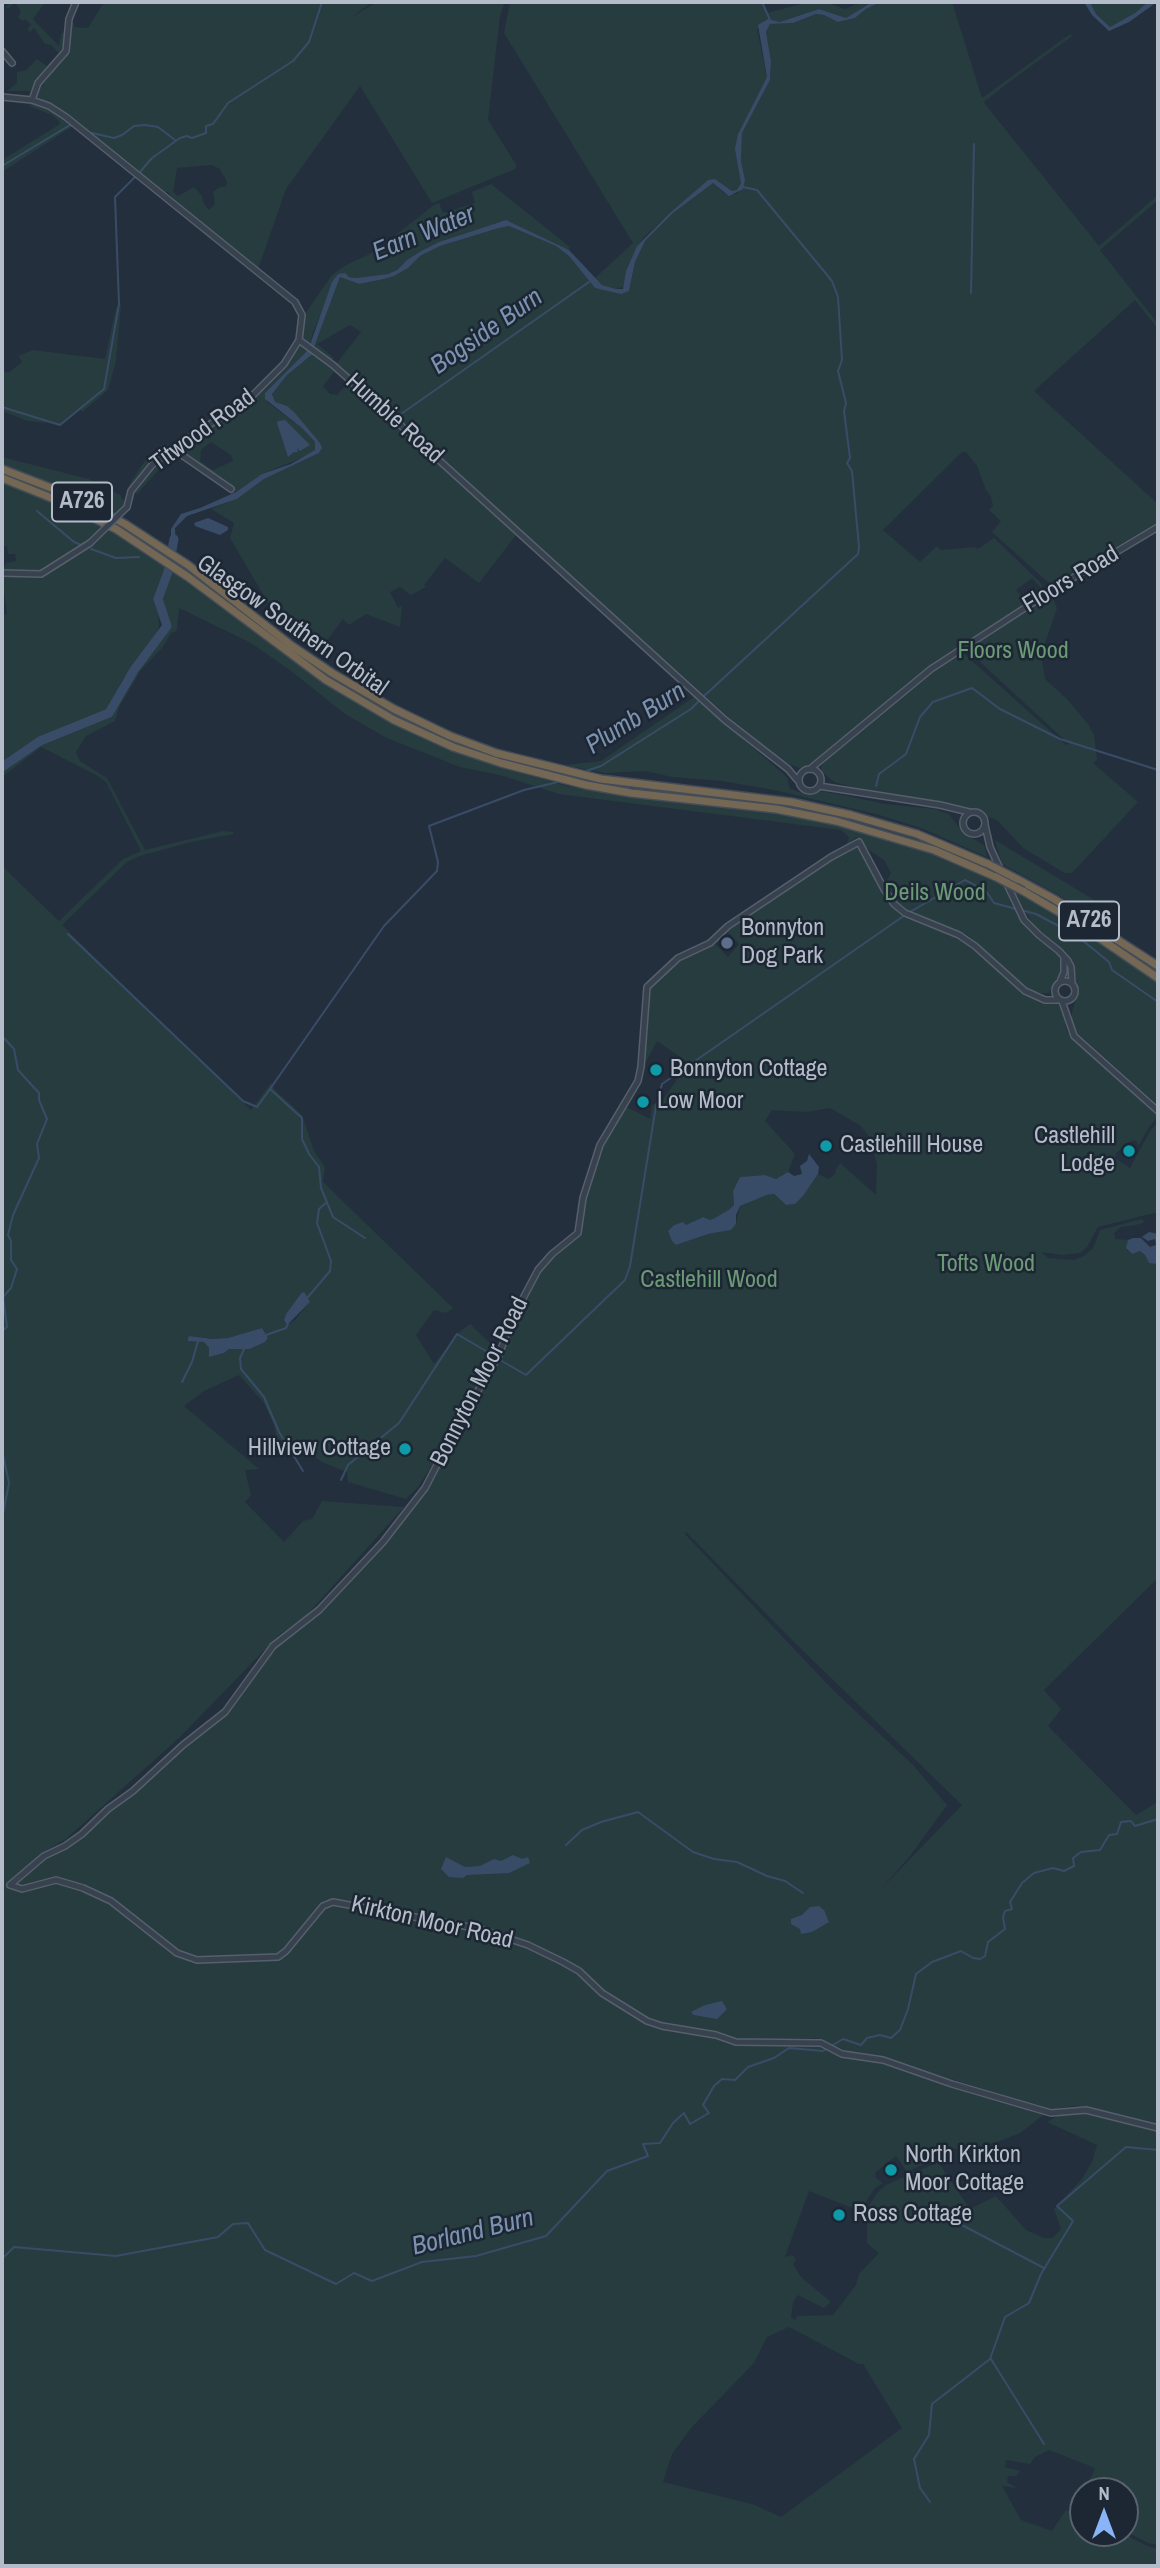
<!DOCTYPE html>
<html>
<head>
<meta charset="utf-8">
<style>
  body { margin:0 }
  #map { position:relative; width:1160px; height:2568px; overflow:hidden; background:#242f3e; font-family:"Archivo Narrow",sans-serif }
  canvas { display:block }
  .frame { position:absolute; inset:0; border:4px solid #b4bcc9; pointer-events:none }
  .north { position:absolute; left:1069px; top:2477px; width:70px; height:70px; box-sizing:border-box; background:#1d2633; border:2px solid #59626f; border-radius:50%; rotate:0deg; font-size:19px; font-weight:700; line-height:28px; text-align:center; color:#b4bcc9 }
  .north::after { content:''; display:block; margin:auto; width:24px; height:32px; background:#8ab4f8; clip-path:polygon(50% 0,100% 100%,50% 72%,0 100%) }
</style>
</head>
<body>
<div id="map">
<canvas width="1160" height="2568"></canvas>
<div class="frame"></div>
<div class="north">N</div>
</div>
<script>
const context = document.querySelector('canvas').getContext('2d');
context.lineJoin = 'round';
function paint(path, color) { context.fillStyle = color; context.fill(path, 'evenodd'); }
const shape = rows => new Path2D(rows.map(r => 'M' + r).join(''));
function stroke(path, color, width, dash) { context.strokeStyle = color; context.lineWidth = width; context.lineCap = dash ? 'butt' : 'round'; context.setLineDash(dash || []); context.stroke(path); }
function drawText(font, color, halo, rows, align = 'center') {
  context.font = font + ' "Archivo Narrow",sans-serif'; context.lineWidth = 5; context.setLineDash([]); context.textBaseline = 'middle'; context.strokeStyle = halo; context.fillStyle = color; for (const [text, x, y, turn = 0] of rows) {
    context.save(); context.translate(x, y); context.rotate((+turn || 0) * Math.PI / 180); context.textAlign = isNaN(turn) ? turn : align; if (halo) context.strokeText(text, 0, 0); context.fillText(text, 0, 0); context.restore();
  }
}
const green = shape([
  [10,2,45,2,33,19,59,46,61,34,65,30,64,46,59,53,51,45,45,44,34,28,30,32,27,29,31,25,25,19,22,21,18,17,21,12,17,5,14,3,8,9,6,7],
  [104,2,372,2,352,17,377,2,505,2,500,16,488,120,517,166,515,169,432,203,360,86,286,189,258,269,174,200,168,192,164,192,61,110,37,97,40,85,70,49,72,19,75,27,88,28],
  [212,165,220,169,227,182,226,186,218,188,213,192,215,204,209,210,203,202,202,196,194,187,178,196,173,192,177,168],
  [510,2,762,2,767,13,809,2,824,2,845,9,862,2,872,2,846,18,819,9,780,22,768,19,757,29,767,77,738,134,741,183,737,190,732,191,718,181,708,180,644,237,637,246,626,271,625,286,616,289,602,285,595,278,633,243,504,33],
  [880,2,952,2,982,98,1070,34,1072,36,1004,86,984,102,985,104,1099,246,1158,195,1158,200,1100,250,1158,324,1158,329,1135,300,1034,391,1158,504,1158,522,1051,585,992,532,1001,521,989,510,993,506,991,497,986,490,977,466,966,452,962,452,883,530,920,562,937,546,941,550,974,547,978,549,994,538,1041,583,1043,590,1039,596,925,669,827,753,813,763,799,768,785,762,732,720,336,364,361,332,350,325,317,344,334,358,332,360,314,347,340,277,359,284,384,279,394,276,408,268,420,256,440,246,499,228,509,226,556,246,569,256,595,288,629,291,635,262,645,241,673,213,708,186,713,183,724,193,737,194,745,180,741,161,742,133,770,80,771,61,766,32,770,24,793,23,816,14,824,15,839,22,855,18,866,9],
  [1032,578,1043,590,1027,602,1016,590],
  [1090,2,1148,2,1135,13,1110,27,1096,14],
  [37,59,48,67,30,91,7,91,17,83,17,72,26,70],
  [31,103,51,111,73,126,2,172,2,160,60,124,59,121,52,115,29,106],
  [491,184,570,247,569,250,506,220,439,242,421,251,407,260,397,270,388,274,356,278,338,274,313,332,310,345,303,339,301,335,307,311,332,275,346,265,374,252,434,205,439,203,443,213,475,203,472,192],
  [121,304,116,361,108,390,82,412,80,409,60,425,47,421,46,423,28,421,2,411,2,371,8,373,22,362,18,356,33,350,105,359,116,308],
  [300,346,309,349,265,393,267,402,302,428,315,442,316,450,309,455,262,474,236,492,233,487,180,451,177,447,241,410,261,391],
  [211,442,231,455,233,461,213,470,200,461,201,450],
  [314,353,345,379,334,372,323,386,330,394,337,395,349,382,516,535,479,583,445,558,424,585,426,587,411,595,400,587,390,592,398,608,402,605,400,627,366,614,349,625,343,619,322,647,277,618,230,538,234,523,211,509,237,499,264,479,319,453,321,448,287,406,275,402,272,394,287,375],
  [163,444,170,446,174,453,137,494,128,488,132,480,146,459],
  [2,457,89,479,120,495,126,504,115,517,81,497,2,466],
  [2,482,47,500,104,529,94,538,40,572,2,571,6,563,16,561,15,554,8,554,7,546,2,546],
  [109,530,167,569,157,594,159,626,156,636,123,679,106,712,100,719,111,711,135,671,155,648,168,626,160,599,171,571,311,674,345,696,440,745,497,766,567,786,695,804,745,808,830,821,948,859,1005,887,1011,904,1032,932,1059,955,1062,969,1049,993,1039,993,1028,989,968,935,902,908,885,883,891,873,884,860,869,850,857,837,847,844,849,837,841,830,559,794,500,775,460,767,387,738,345,714,291,671,251,643,179,608,177,629,174,633,172,632,162,648,141,670,119,707,115,721,86,736,76,752,80,761,107,778,145,850,223,831,233,832,234,834,195,841,140,856,127,862,62,925,251,1110,271,1083,275,1090,302,1115,314,1151,325,1167,323,1182,453,1308,446,1313,434,1310,416,1335,434,1364,458,1333,470,1324,495,1348,489,1366,446,1443,418,1487,406,1499,348,1482,347,1472,322,1462,296,1444,277,1444,274,1425,264,1403,239,1375,204,1391,184,1406,259,1469,245,1470,251,1495,245,1502,284,1542,303,1521,312,1519,322,1501,404,1507,305,1617,279,1635,179,1738,67,1838,37,1856,45,1858,71,1845,213,1725,243,1692,274,1647,328,1603,382,1546,426,1488,458,1426,503,1353,510,1328,542,1267,582,1231,585,1200,603,1141,625,1106,650,1119,652,1105,661,1102,689,1063,657,1041,643,1067,649,987,652,984,679,960,714,943,728,957,739,944,726,930,829,860,857,846,860,848,880,888,892,906,900,914,947,933,968,945,1029,996,1045,1001,1060,1003,1064,1008,1066,1029,1071,1037,1158,1116,1149,1127,1139,1145,1135,1140,1129,1142,1116,1153,1115,1158,1130,1168,1150,1131,1158,1122,1158,1212,1098,1227,1087,1247,1080,1253,1062,1255,1041,1252,1048,1258,1074,1260,1084,1256,1093,1248,1100,1230,1142,1219,1144,1222,1141,1224,1121,1227,1114,1233,1115,1239,1128,1240,1127,1251,1132,1254,1140,1251,1145,1254,1149,1263,1156,1264,1158,1259,1158,1578,1044,1690,1061,1709,1048,1726,1136,1815,1158,1802,1158,2126,1091,2107,1071,2106,1051,2110,874,2055,853,2054,817,2038,736,2040,716,2033,655,2023,600,1990,574,1966,551,1954,549,1957,580,1974,592,1988,639,2018,659,2027,713,2037,742,2045,818,2044,855,2059,885,2062,950,2086,986,2094,1045,2114,1020,2133,1000,2141,982,2146,955,2149,907,2172,896,2156,875,2173,876,2178,883,2183,875,2188,860,2211,809,2191,785,2257,792,2255,796,2259,793,2264,801,2277,831,2302,824,2308,798,2295,793,2302,791,2317,795,2320,797,2316,833,2315,856,2285,859,2274,879,2253,867,2243,867,2219,864,2213,877,2193,886,2185,938,2162,970,2209,996,2196,1026,2230,1044,2238,1052,2238,1061,2229,1054,2209,1082,2179,1092,2162,1097,2145,1047,2122,1063,2113,1085,2113,1158,2130,1158,2545,1148,2543,1125,2531,1125,2491,1085,2491,1095,2468,1049,2450,1035,2457,1030,2464,1006,2460,1005,2467,1020,2471,1016,2476,1008,2476,1007,2482,1017,2488,1002,2486,1021,2520,1052,2531,1066,2510,1073,2513,1075,2510,1081,2512,1083,2533,1122,2533,1147,2546,1158,2549,1158,2563,1154,2566,2,2566,2,866,59,921,123,859,141,851,106,782,96,775,41,747,2,777,2,616,7,614,2,575,37,577,44,575,93,545],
  [830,1108,861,1126,870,1138,877,1164,876,1195,840,1163,835,1171,836,1173,829,1179,818,1174,803,1196,795,1204,786,1205,773,1194,767,1195,740,1206,736,1224,731,1230,708,1234,676,1245,672,1241,668,1231,674,1225,683,1222,686,1225,703,1217,710,1220,716,1218,730,1209,734,1205,733,1191,740,1177,765,1175,776,1179,788,1172,795,1154,765,1121,772,1110,806,1112],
  [302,1292,305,1293,310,1302,295,1320,287,1325,284,1320,286,1314],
  [262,1328,268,1338,265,1342,250,1349,229,1349,224,1353,209,1357,209,1348,204,1342,189,1341,188,1338,189,1336,212,1339,228,1338],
  [686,1532,795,1643,962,1805,882,1888,910,1856,947,1805,913,1765,833,1690,685,1534],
  [789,2327,859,2364,863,2364,902,2428,781,2517,755,2505,663,2482,672,2454,691,2428,754,2363,767,2337],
  [181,565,310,662,344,683,502,757,590,780,778,804,844,817,924,840,992,869,993,872,937,847,862,822,787,807,602,785,552,775,471,749,385,711,326,676,180,567],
  [1050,593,1057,608,1043,649,1042,661,1045,679,1066,698,1088,724,1094,735,1097,760,1093,763,1138,802,1072,873,1065,873,1023,848,997,820,988,817,980,810,966,810,943,802,859,789,834,782,822,772,821,767,825,761,925,677,962,652,1066,745,1069,744,965,648],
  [694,697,787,777,790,789,809,795,822,791,886,804,934,809,949,814,963,833,984,845,987,857,921,828,876,814,774,790,722,781,672,777,645,771,605,773,565,765,601,761],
  [995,840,1096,901,1111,912,1107,919,1101,923,1057,894,1002,864],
  [1012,891,1043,907,1158,981,1158,1105,1076,1032,1072,1023,1072,1013,1078,991,1072,961,1066,952,1035,927]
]);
const water = shape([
  [872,2,880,2,866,9,855,18,838,22,824,15,816,14,793,23,770,24,766,32,771,61,770,80,742,133,741,161,745,180,743,189,729,196,713,183,673,213,645,241,635,262,629,291,621,294,595,288,569,256,556,246,509,226,499,228,440,246,420,256,408,268,394,276,384,279,359,284,340,277,314,347,310,345,332,282,338,274,345,273,349,277,356,278,388,274,397,270,407,260,421,251,439,242,506,220,569,250,602,285,616,289,623,289,626,271,637,246,670,213,708,180,715,179,732,191,737,190,741,183,735,149,738,134,767,77,758,25,768,19,780,22,819,9,846,18],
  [1084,2,1090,2,1096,14,1110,27,1135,13,1148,2,1157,2,1129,22,1109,31,1092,15],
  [309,349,314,353,287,375,272,394,275,402,287,406,294,412,320,443,322,448,319,453,264,479,237,499,187,516,175,528,176,551,171,548,171,529,181,514,200,508,236,492,262,474,291,464,315,450,315,442,302,428,265,399,265,393],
  [285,420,310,445,300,451,297,448,298,452,294,452,288,457,277,423,278,421],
  [208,518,228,527,228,530,220,535,195,526,194,523],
  [809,1154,819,1167,818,1174,803,1196,795,1204,786,1205,774,1194,767,1195,740,1206,736,1215,736,1224,731,1230,708,1234,676,1245,672,1241,668,1231,674,1225,683,1222,686,1225,703,1217,710,1220,715,1218,730,1209,734,1205,733,1191,740,1177,765,1175,776,1179,788,1172,794,1176,802,1174,800,1166,807,1161],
  [1149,1232,1158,1234,1156,1264,1149,1263,1145,1255,1140,1251,1132,1254,1126,1248,1128,1240,1133,1238,1141,1238,1150,1247,1156,1245,1155,1239,1148,1241,1142,1237],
  [302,1292,305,1293,310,1302,287,1325,284,1320,286,1314],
  [262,1328,268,1338,265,1342,250,1349,229,1349,224,1353,209,1357,209,1348,204,1342,188,1341,188,1338,189,1336,212,1339,228,1338],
  [513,1855,522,1859,528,1857,530,1863,509,1873,467,1875,463,1878,449,1877,441,1869,446,1857,465,1867,480,1866,494,1859,501,1861],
  [819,1906,824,1910,829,1922,812,1932,801,1934,800,1929,791,1924,791,1919,802,1915,810,1907],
  [722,2001,727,2009,717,2019,694,2015,691,2012,705,2005]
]);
const stream = shape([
  [762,2,770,20],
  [92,133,114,138,122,135,134,126,145,125,158,127,175,140],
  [2,166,70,125,73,126],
  [140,172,152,158,180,138,187,136,192,138,206,133,206,126,213,124,228,103,293,61,309,42,322,2],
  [971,293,974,144],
  [2,407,60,425,104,389,119,304,115,197,135,177],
  [401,414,589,282],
  [37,511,74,542,81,545],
  [91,549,116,558,139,557],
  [704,696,858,554,859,547,852,471,847,463,850,458,844,411,846,403,838,371,842,360,838,297,832,281,757,190,743,187],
  [586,771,601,766,664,726,691,709,700,700],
  [876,786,879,774,906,754,920,717,933,702,972,688,1000,709,1060,739,1158,770],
  [1021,910,1036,914,1076,935,1109,962,1112,970,1158,1002],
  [910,912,965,880,986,891,994,903,1016,909],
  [68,934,243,1101,257,1107,270,1089],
  [2,1036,14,1049,18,1070,39,1093,39,1100,47,1119,37,1144,39,1158,13,1215,8,1235,11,1241,11,1260,17,1269,11,1288,3,1297,7,1327,2,1331],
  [365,1238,333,1217,321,1188,319,1167,309,1154,302,1139,302,1118,270,1089,384,926,437,871,438,862,429,826,524,790,558,782],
  [308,1297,330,1271,331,1261,317,1223,319,1209,327,1202],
  [266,1335,286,1328,288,1324],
  [245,1347,240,1358,241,1369,264,1397,279,1432,303,1471],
  [500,1360,526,1375,625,1280,630,1266,656,1106,662,1084,905,915],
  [182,1382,192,1362,198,1341],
  [2,1450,9,1483,2,1519],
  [341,1480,348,1465,399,1423,457,1334,496,1357],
  [566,1845,582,1830,601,1822,638,1812,693,1852,714,1859,737,1862,767,1876,785,1881,803,1893],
  [958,2223,1044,2268],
  [2,2259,14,2247,116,2256,218,2237,233,2224,248,2223,265,2250,336,2284,354,2273,372,2281,422,2262,476,2256,546,2236,607,2171,648,2156,643,2144,660,2143,673,2123,684,2113,690,2124,709,2113,703,2105,714,2086,722,2079,735,2080,748,2067,774,2058,789,2048,823,2051,843,2039,861,2045,867,2038,880,2035,891,2038,900,2030,908,2009,916,1974,932,1962,961,1951,973,1958,980,1959,985,1956,988,1942,1005,1929,1003,1917,1005,1911,1012,1909,1010,1902,1022,1883,1034,1873,1053,1868,1064,1871,1074,1866,1073,1858,1081,1852,1100,1850,1109,1835,1117,1834,1121,1822,1131,1821,1135,1826,1158,1819],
  [991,2359,1044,2444],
  [930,2502,920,2488,914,2459,929,2435,932,2404,990,2359,1005,2317,1029,2303,1041,2274,1073,2221,1057,2206,1126,2147,1158,2150]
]);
const river = shape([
  [2,767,40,741,109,713,134,670,167,626,158,599,168,572,174,539]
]);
const minor = shape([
  [2,51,12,63],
  [2,97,32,100,49,106,66,117,295,302,302,315,299,340,333,365,397,422,725,720,788,769,799,782],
  [32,100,38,83,66,51,69,19,76,2],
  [174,447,176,451,231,489],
  [127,507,131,491,152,465,174,447,247,401,284,364,299,340],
  [2,573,41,574,90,543],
  [810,769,931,669,1051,591,1158,527],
  '799 780a11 11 0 1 1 22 0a11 11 0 1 1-22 0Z',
  [819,786,940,805,969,812],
  '963 823a11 11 0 1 1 22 0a11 11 0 1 1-22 0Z',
  [985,825,990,847,1001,871],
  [1005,880,1024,920,1039,935,1059,951,1068,961,1071,967,1072,983],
  '1055 991a10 10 0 1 1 20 0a10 10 0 1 1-20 0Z',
  [1060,982,1064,972,1064,958],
  [1062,1001,1074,1036,1158,1111],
  [10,1885,44,1856,65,1846,82,1834,108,1809,133,1791,183,1745,225,1712,273,1646,319,1610,383,1542,425,1488,456,1428,499,1355,511,1321,538,1270,552,1254,578,1233,583,1198,600,1145,638,1081,641,1067,647,987,678,958,710,943,728,926,831,857,859,842,884,889,894,904,905,913,959,935,975,946,1025,991,1045,1000,1059,1000],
  [10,1885,22,1889,56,1880,83,1888,111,1901,177,1953,197,1960,278,1957,286,1951,323,1906,333,1902,480,1929,528,1945,563,1962,579,1971,602,1993,647,2021,662,2026,716,2035,736,2042,821,2043,842,2054,883,2060,952,2084,1051,2113,1086,2110,1158,2128]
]);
const highway = shape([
  [2,469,67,494,125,524,188,565,292,646,332,673,394,709,450,736,496,753,601,779,791,802,851,815,917,834,988,864],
  [2,478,54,499,116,529,188,577,326,680,394,720,453,747,501,763,586,785,631,793,776,809,836,821,934,850,996,877],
  [1017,879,1054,899,1158,966],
  [1023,891,1076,922,1158,978]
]);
const minorBridge = shape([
  [90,543,127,507]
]);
const highwayBridge = shape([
  [988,864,1017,879],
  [996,877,1023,891]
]);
const markers = [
  [727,943,7,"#5c6f8a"],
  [656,1070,7,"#0f9aa8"],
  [643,1102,7,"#0f9aa8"],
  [826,1146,7,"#0f9aa8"],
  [1129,1151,7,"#0f9aa8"],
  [405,1449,7,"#0f9aa8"],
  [891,2170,7,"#0f9aa8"],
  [839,2215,7,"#0f9aa8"]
];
const shields = [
  [82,502,60],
  [1089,921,60]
];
const shieldNames = [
  ["A726",82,502],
  ["A726",1089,921]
];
const streetNames = [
  ["Humbie Road",394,419,42],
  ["Titwood Road",203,431,-36],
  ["Floors Road",1071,580,-31],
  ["Glasgow Southern Orbital",292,626,35],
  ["Bonnyton Moor Road",480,1382,-63],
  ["Kirkton Moor Road",432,1923,13]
];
const parkNames = [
  ["Floors Wood",1013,652],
  ["Deils Wood",935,894],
  ["Tofts Wood",986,1265],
  ["Castlehill Wood",709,1281]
];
const poiNames = [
  ["Bonnyton",741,929],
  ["Dog Park",741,957],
  ["Bonnyton Cottage",670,1070],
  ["Low Moor",657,1102],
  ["Castlehill",1115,1137,"right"],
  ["Lodge",1115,1165,"right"],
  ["Castlehill House",840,1146],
  ["Hillview Cottage",391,1449,"right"],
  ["North Kirkton",905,2156],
  ["Moor Cottage",905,2184],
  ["Ross Cottage",853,2215]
];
const waterNames = [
  ["Earn Water",424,234,-22],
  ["Bogside Burn",487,332,-35],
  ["Plumb Burn",636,719,-32],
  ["Borland Burn",473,2233,-14]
];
paint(green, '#263c3f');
paint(water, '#394c67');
stroke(stream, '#394c67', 2);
stroke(river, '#394c67', 9);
stroke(minor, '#565f6c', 8);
stroke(highway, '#434c59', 10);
stroke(minor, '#38414e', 5);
stroke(highway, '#746855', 7);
stroke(minorBridge, '#565f6c', 8, []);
stroke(highwayBridge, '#434c59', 10, []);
stroke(minorBridge, '#38414e', 5);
stroke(highwayBridge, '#746855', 7);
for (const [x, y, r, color] of markers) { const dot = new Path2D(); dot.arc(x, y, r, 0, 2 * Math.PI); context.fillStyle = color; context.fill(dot); stroke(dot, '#1d2633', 2.5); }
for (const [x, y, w] of shields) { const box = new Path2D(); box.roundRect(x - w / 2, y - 19.5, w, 39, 5); context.fillStyle = '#1d2633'; context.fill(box); stroke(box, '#b4bcc9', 2); }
drawText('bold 23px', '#b4bcc9', null, shieldNames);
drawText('24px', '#b4bcc9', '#1d2633', streetNames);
drawText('24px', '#6b9a76', '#1d2633', parkNames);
drawText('24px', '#b4bcc9', '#1d2633', poiNames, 'left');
drawText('italic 26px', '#7c92b1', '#1d2633', waterNames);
</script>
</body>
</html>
